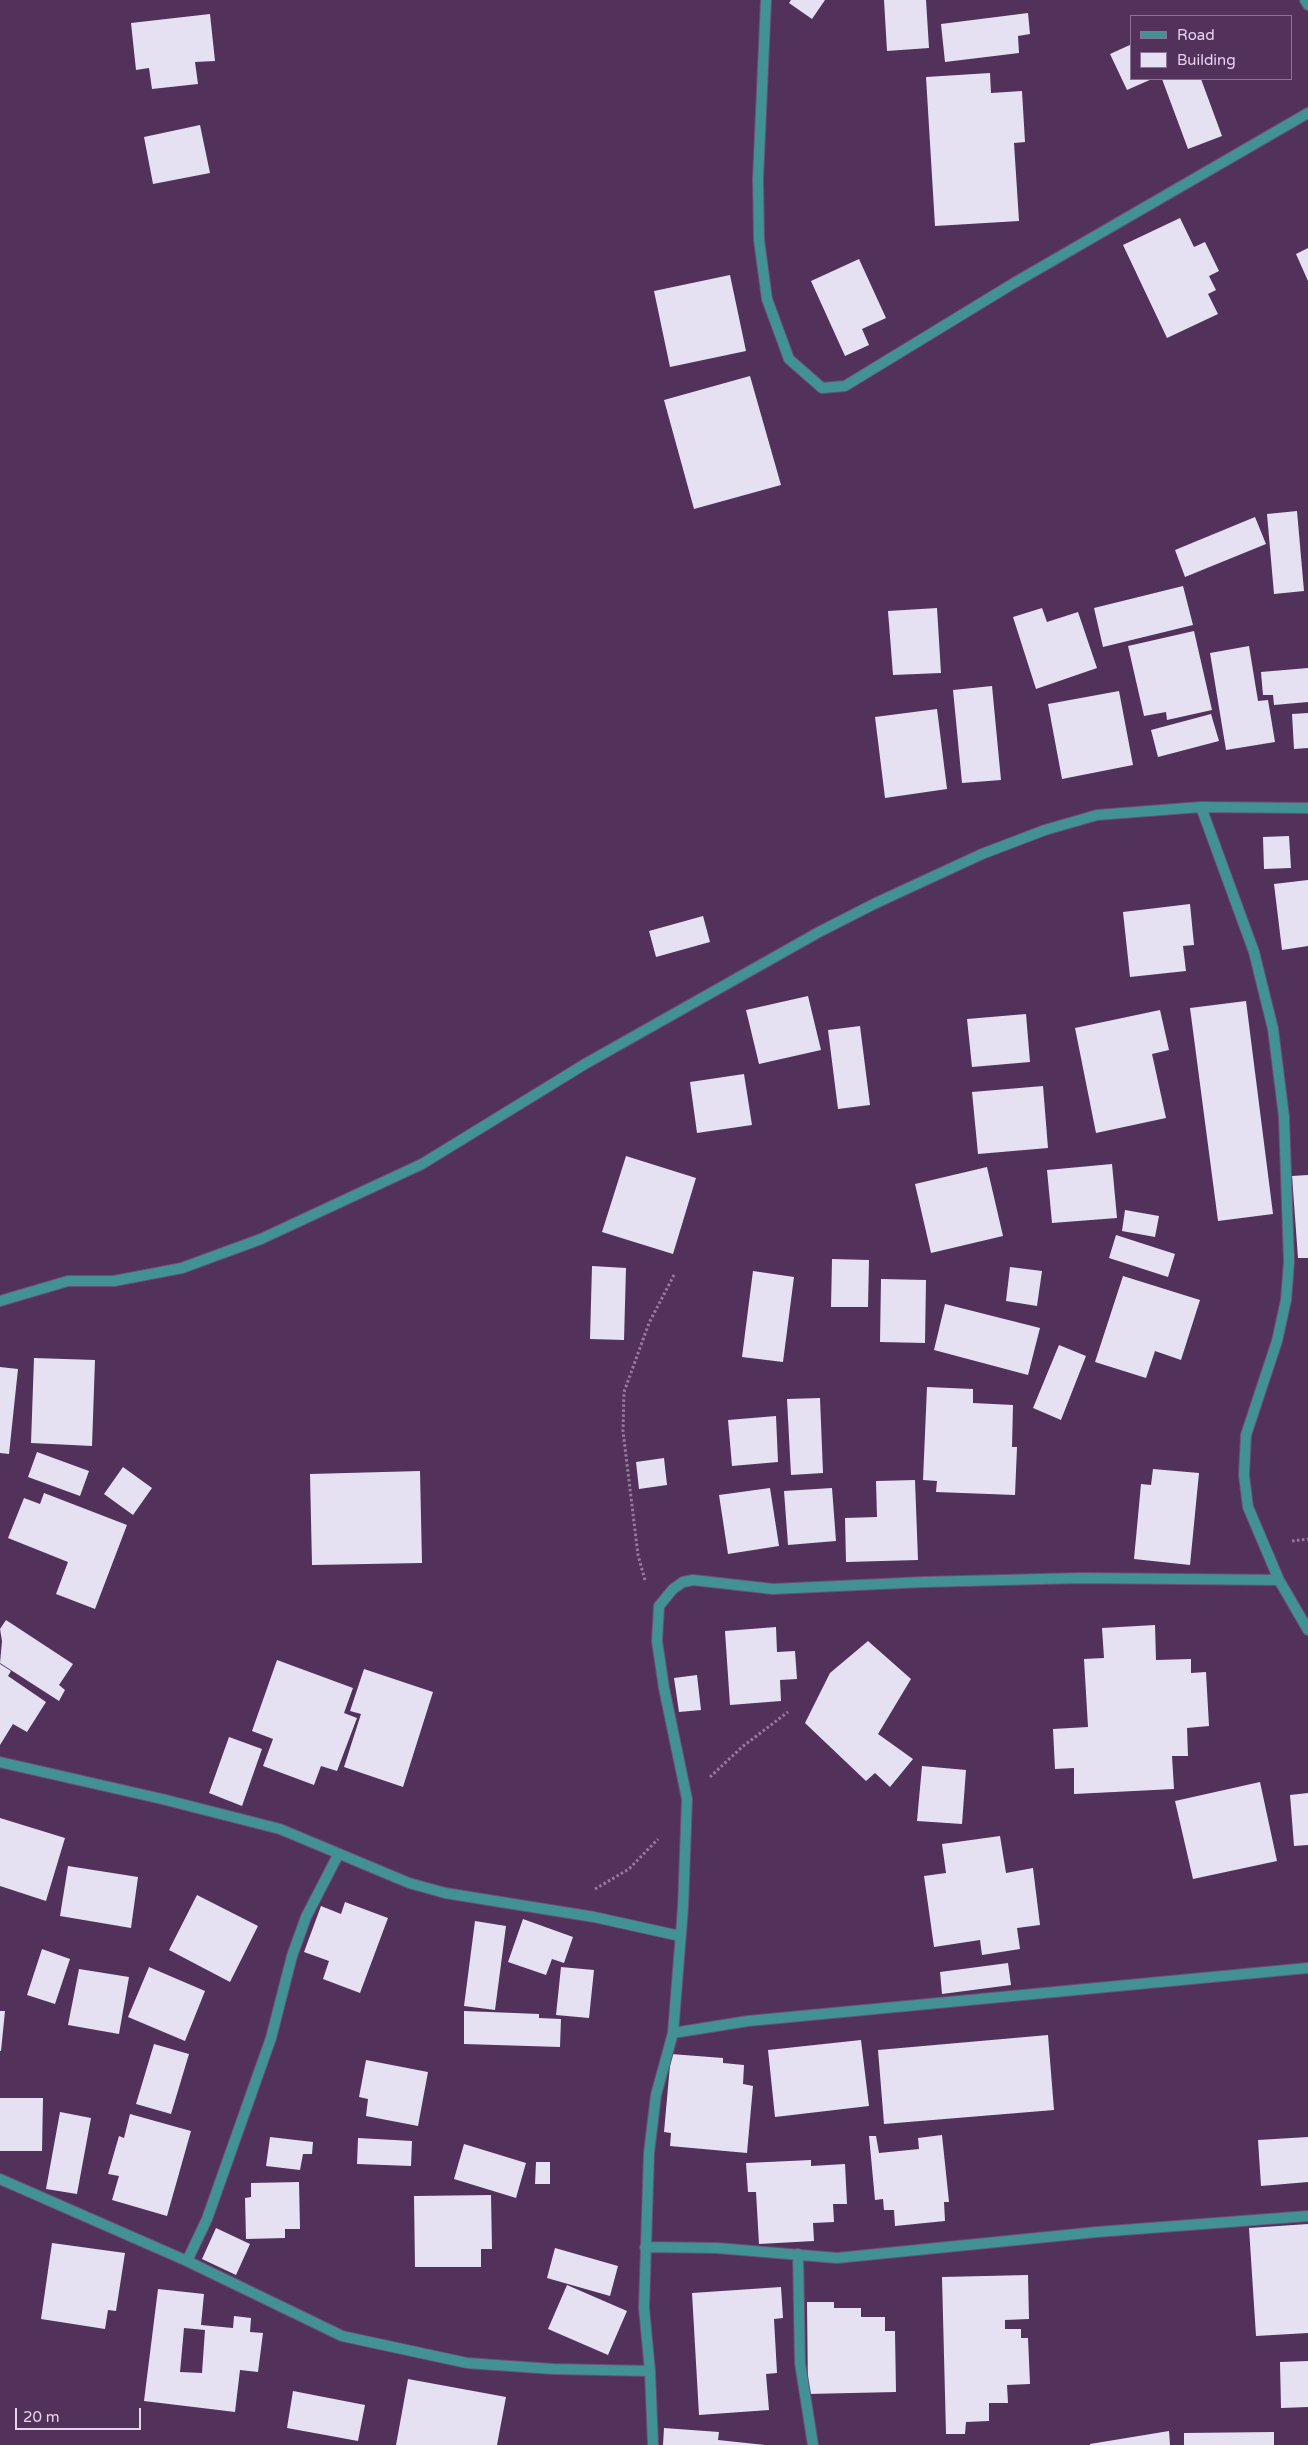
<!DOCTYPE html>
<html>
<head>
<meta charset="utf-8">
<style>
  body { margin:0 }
  #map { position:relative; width:1308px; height:2445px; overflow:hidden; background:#52315b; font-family:"Varela Round",sans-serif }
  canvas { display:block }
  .legend { position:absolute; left:1130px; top:15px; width:162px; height:65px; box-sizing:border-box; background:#52315b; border:1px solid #8e7296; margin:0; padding:6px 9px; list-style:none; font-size:15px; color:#e8d4ee }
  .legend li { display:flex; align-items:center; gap:10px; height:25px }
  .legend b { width:25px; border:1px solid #8e7296 }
  .scale { position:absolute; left:15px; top:2408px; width:126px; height:22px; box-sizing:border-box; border:2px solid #e8d4ee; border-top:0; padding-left:6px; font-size:15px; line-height:18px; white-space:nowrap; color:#e8d4ee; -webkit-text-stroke:4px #52315b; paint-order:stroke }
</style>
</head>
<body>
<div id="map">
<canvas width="1308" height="2445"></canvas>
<ul class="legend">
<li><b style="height:6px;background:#429295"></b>Road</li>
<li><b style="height:14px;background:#e6e1f2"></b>Building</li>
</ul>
<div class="scale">20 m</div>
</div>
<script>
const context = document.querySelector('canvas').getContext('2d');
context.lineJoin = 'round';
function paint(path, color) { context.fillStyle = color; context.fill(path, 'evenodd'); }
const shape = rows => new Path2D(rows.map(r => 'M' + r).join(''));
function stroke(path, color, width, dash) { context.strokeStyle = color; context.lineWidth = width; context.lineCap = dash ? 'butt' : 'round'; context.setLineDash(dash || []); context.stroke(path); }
const building = shape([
  [791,0,825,0,812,19,789,3],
  [884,0,926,0,929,48,887,51],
  [1028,13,1030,34,1018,36,1019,53,945,62,941,24],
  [210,14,215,61,195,62,198,84,152,89,149,68,136,70,131,23],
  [1132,44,1132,79,1152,79,1127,90,1110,54],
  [990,73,991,93,1022,91,1025,142,1014,143,1019,221,935,226,926,77],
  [1162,79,1201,79,1222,136,1188,149],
  [200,125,210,173,153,184,144,137],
  [1180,218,1194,247,1205,242,1219,271,1209,276,1216,290,1208,294,1218,314,1167,338,1123,245],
  [1308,248,1308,281,1296,254],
  [859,259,886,318,862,329,869,345,845,356,811,281],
  [730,275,746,351,670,367,654,291],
  [750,376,781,485,694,509,664,400],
  [1297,511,1304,591,1274,594,1267,514],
  [1255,517,1266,544,1185,577,1175,550],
  [1183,586,1193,625,1103,647,1094,608],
  [937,608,941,673,893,675,888,611],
  [1042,608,1047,622,1078,612,1097,668,1036,689,1013,617],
  [1194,631,1212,710,1167,720,1166,712,1144,716,1128,646],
  [1249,646,1258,701,1268,700,1275,742,1226,750,1210,653],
  [1308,668,1308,702,1274,705,1273,695,1263,695,1261,672],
  [992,686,1001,780,962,783,953,690],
  [1119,691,1133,765,1062,779,1048,704],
  [937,709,947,789,885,798,875,717],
  [1308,713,1308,748,1294,749,1292,714],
  [1211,714,1219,741,1158,757,1151,730],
  [1289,836,1291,868,1264,869,1263,837],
  [1308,880,1308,946,1282,950,1274,884],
  [1190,904,1194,945,1183,946,1186,971,1130,977,1123,912],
  [703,916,710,942,656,957,649,931],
  [808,996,821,1050,759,1064,746,1010],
  [1246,1001,1273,1214,1218,1221,1190,1008],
  [1160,1010,1169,1050,1152,1054,1166,1118,1096,1133,1075,1028],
  [1026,1014,1030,1062,972,1067,967,1019],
  [860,1026,870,1105,838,1109,828,1030],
  [744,1074,752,1125,697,1133,690,1082],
  [1043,1086,1048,1148,978,1154,972,1092],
  [626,1156,696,1178,673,1254,602,1232],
  [1112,1164,1117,1218,1052,1223,1047,1170],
  [987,1167,1003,1236,931,1253,915,1184],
  [1308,1175,1308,1258,1298,1258,1292,1176],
  [1125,1210,1159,1216,1155,1237,1122,1231],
  [1116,1235,1175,1254,1168,1277,1109,1258],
  [832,1259,869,1260,868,1307,831,1307],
  [592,1266,626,1268,624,1340,590,1339],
  [1010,1267,1042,1271,1037,1306,1006,1301],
  [753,1271,794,1277,783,1362,742,1357],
  [1123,1276,1200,1300,1181,1360,1155,1351,1146,1378,1095,1362],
  [881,1279,926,1280,925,1343,880,1342],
  [945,1304,1040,1328,1028,1375,934,1350],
  [1059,1345,1086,1356,1061,1420,1033,1408],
  [34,1358,95,1360,92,1446,31,1443],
  [0,1367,18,1369,9,1454,0,1453],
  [927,1387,973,1389,973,1403,1013,1405,1012,1447,1017,1447,1015,1495,936,1492,937,1481,923,1480],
  [820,1398,823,1473,791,1475,787,1399],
  [776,1416,778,1462,732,1466,728,1420],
  [37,1452,89,1471,80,1496,28,1477],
  [664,1458,667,1485,639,1489,636,1462],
  [123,1467,152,1488,133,1515,104,1494],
  [1153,1469,1199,1473,1190,1565,1134,1559,1141,1484,1151,1485],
  [420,1471,422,1563,312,1565,310,1474],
  [915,1480,918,1560,846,1562,845,1518,877,1517,876,1481],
  [770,1488,779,1546,728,1554,719,1495],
  [832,1488,836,1541,788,1545,784,1491],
  [44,1493,127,1525,95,1609,56,1594,68,1562,8,1538,24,1498,40,1504],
  [6,1620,73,1664,59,1685,65,1690,59,1701,0,1663,2,1641,0,1629],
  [1155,1625,1156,1660,1191,1659,1191,1673,1206,1672,1209,1726,1187,1728,1188,1756,1172,1756,1174,1789,1074,1794,1074,1768,1055,1769,1053,1729,1088,1727,1084,1659,1104,1658,1102,1628],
  [776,1627,777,1652,795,1651,797,1679,780,1680,781,1701,730,1705,725,1631],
  [868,1641,911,1679,878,1734,913,1759,890,1787,875,1773,866,1781,805,1723,830,1673],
  [277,1660,353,1688,344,1713,357,1718,337,1771,321,1766,314,1785,263,1766,273,1739,252,1731],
  [0,1664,11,1671,8,1676,46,1702,27,1732,13,1724,0,1745],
  [364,1669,433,1692,403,1787,344,1767,361,1714,350,1711],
  [697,1675,701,1710,679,1712,674,1678],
  [229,1737,262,1749,242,1806,209,1793],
  [922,1766,966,1770,962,1824,917,1821],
  [1260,1782,1277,1861,1193,1879,1175,1801],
  [1308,1793,1308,1845,1294,1846,1290,1795],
  [0,1818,65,1838,46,1901,0,1886],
  [1000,1836,1006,1873,1033,1868,1040,1925,1017,1928,1020,1949,982,1955,980,1940,934,1947,924,1876,946,1873,942,1844],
  [68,1866,138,1877,131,1928,60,1916],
  [197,1895,258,1926,230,1982,169,1950],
  [345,1902,388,1918,360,1993,323,1979,329,1961,304,1952,321,1906,341,1914],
  [523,1919,573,1937,564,1963,552,1959,546,1975,508,1962],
  [475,1921,506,1926,495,2010,464,2006],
  [42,1949,70,1959,55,2004,27,1995],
  [1008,1963,1011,1985,942,1994,940,1972],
  [149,1967,205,1991,185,2041,128,2017],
  [561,1967,594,1970,589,2018,556,2015],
  [79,1969,129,1977,119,2034,68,2025],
  [0,2011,5,2011,1,2051,0,2051],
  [464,2011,539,2014,539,2018,561,2019,560,2047,464,2044],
  [1048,2035,1054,2110,884,2124,878,2050],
  [861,2040,869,2106,775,2117,768,2050],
  [154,2044,189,2054,171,2114,136,2104],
  [671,2054,723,2058,723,2063,744,2065,743,2084,753,2086,747,2153,670,2146,671,2133,664,2132],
  [366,2060,428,2072,418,2126,366,2116,368,2099,359,2097],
  [0,2098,43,2098,42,2151,0,2151],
  [60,2112,91,2118,77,2194,46,2189],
  [130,2114,191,2131,167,2216,112,2200,119,2176,108,2174,119,2136,124,2138],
  [942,2135,949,2202,944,2202,945,2221,895,2226,894,2210,884,2210,883,2199,875,2200,869,2136,876,2136,879,2153,919,2149,918,2138],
  [270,2137,313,2142,312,2154,303,2154,300,2170,266,2166],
  [1308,2137,1308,2182,1261,2186,1258,2140],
  [358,2138,412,2141,411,2166,357,2164],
  [464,2144,526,2163,516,2198,454,2179],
  [811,2160,811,2166,845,2164,847,2204,833,2204,834,2222,813,2223,814,2241,759,2244,756,2192,748,2192,746,2163],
  [536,2162,550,2162,550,2184,535,2184],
  [299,2182,300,2229,285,2229,285,2238,246,2239,245,2198,251,2197,251,2183],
  [491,2195,492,2249,481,2249,481,2267,415,2267,414,2196],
  [1308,2224,1308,2333,1256,2336,1249,2228],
  [216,2228,250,2244,236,2275,202,2259],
  [52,2243,125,2253,116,2311,108,2310,105,2329,41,2319],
  [555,2248,618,2266,610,2296,547,2278],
  [1028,2275,1029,2319,1005,2320,1005,2329,1021,2329,1021,2338,1028,2338,1030,2384,1007,2385,1008,2403,989,2403,989,2421,966,2422,965,2434,946,2434,942,2277],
  [567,2285,627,2311,608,2355,548,2329],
  [781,2287,783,2318,774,2319,777,2373,766,2374,769,2410,699,2415,692,2293],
  [158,2289,204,2294,201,2325,233,2328,234,2316,251,2318,250,2332,263,2333,258,2372,240,2370,235,2412,144,2401],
  [184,2328,205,2330,202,2373,180,2372],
  [807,2302,834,2302,834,2308,861,2308,861,2317,885,2317,885,2331,895,2331,896,2392,808,2394],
  [1308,2361,1308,2407,1281,2408,1280,2362],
  [408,2379,506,2397,497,2445,396,2445],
  [293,2391,365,2405,358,2441,287,2428],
  [664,2428,719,2432,718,2440,765,2445,663,2445],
  [1169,2431,1170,2445,1090,2445,1090,2444],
  [1274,2432,1274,2445,1184,2445,1184,2433]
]);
const path = shape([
  [1292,1541,1308,1539],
  [645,1580,638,1555,623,1431,624,1392,649,1323,675,1273],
  [710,1777,742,1747,788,1712],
  [595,1889,629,1869,658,1839]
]);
const street = shape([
  [766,0,758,179,759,240,767,299,789,359,822,388,845,386,1014,283,1308,113],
  [1305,0,1308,5],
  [1201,807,1254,952,1273,1029,1284,1117,1289,1262,1286,1300,1277,1341,1246,1435,1244,1475,1248,1507,1279,1580,1308,1630],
  [0,1301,68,1281,114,1281,182,1268,261,1239,422,1164,585,1064,819,932,876,903,982,854,1045,830,1097,815,1201,807,1308,808],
  [0,1762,162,1799,280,1829,409,1883,445,1893,594,1917,680,1936],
  [673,2033,683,1908,687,1799,664,1688,657,1641,659,1606,673,1589,683,1582,693,1580,773,1589,924,1582,1081,1578,1279,1580],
  [0,2179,187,2261,342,2336,467,2363,553,2369,650,2371],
  [645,2247,717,2248,837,2258,1097,2232,1308,2216],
  [798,2254,800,2363,813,2445],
  [187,2261,207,2219,271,2038,292,1956,306,1917,338,1855],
  [653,2445,650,2371,644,2308,649,2153,656,2095,673,2033,748,2021,1308,1968]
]);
paint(building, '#e6e1f2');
stroke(street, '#6d4e75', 12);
stroke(path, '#967b9e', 3, [2.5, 2.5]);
stroke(street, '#429295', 10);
</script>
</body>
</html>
